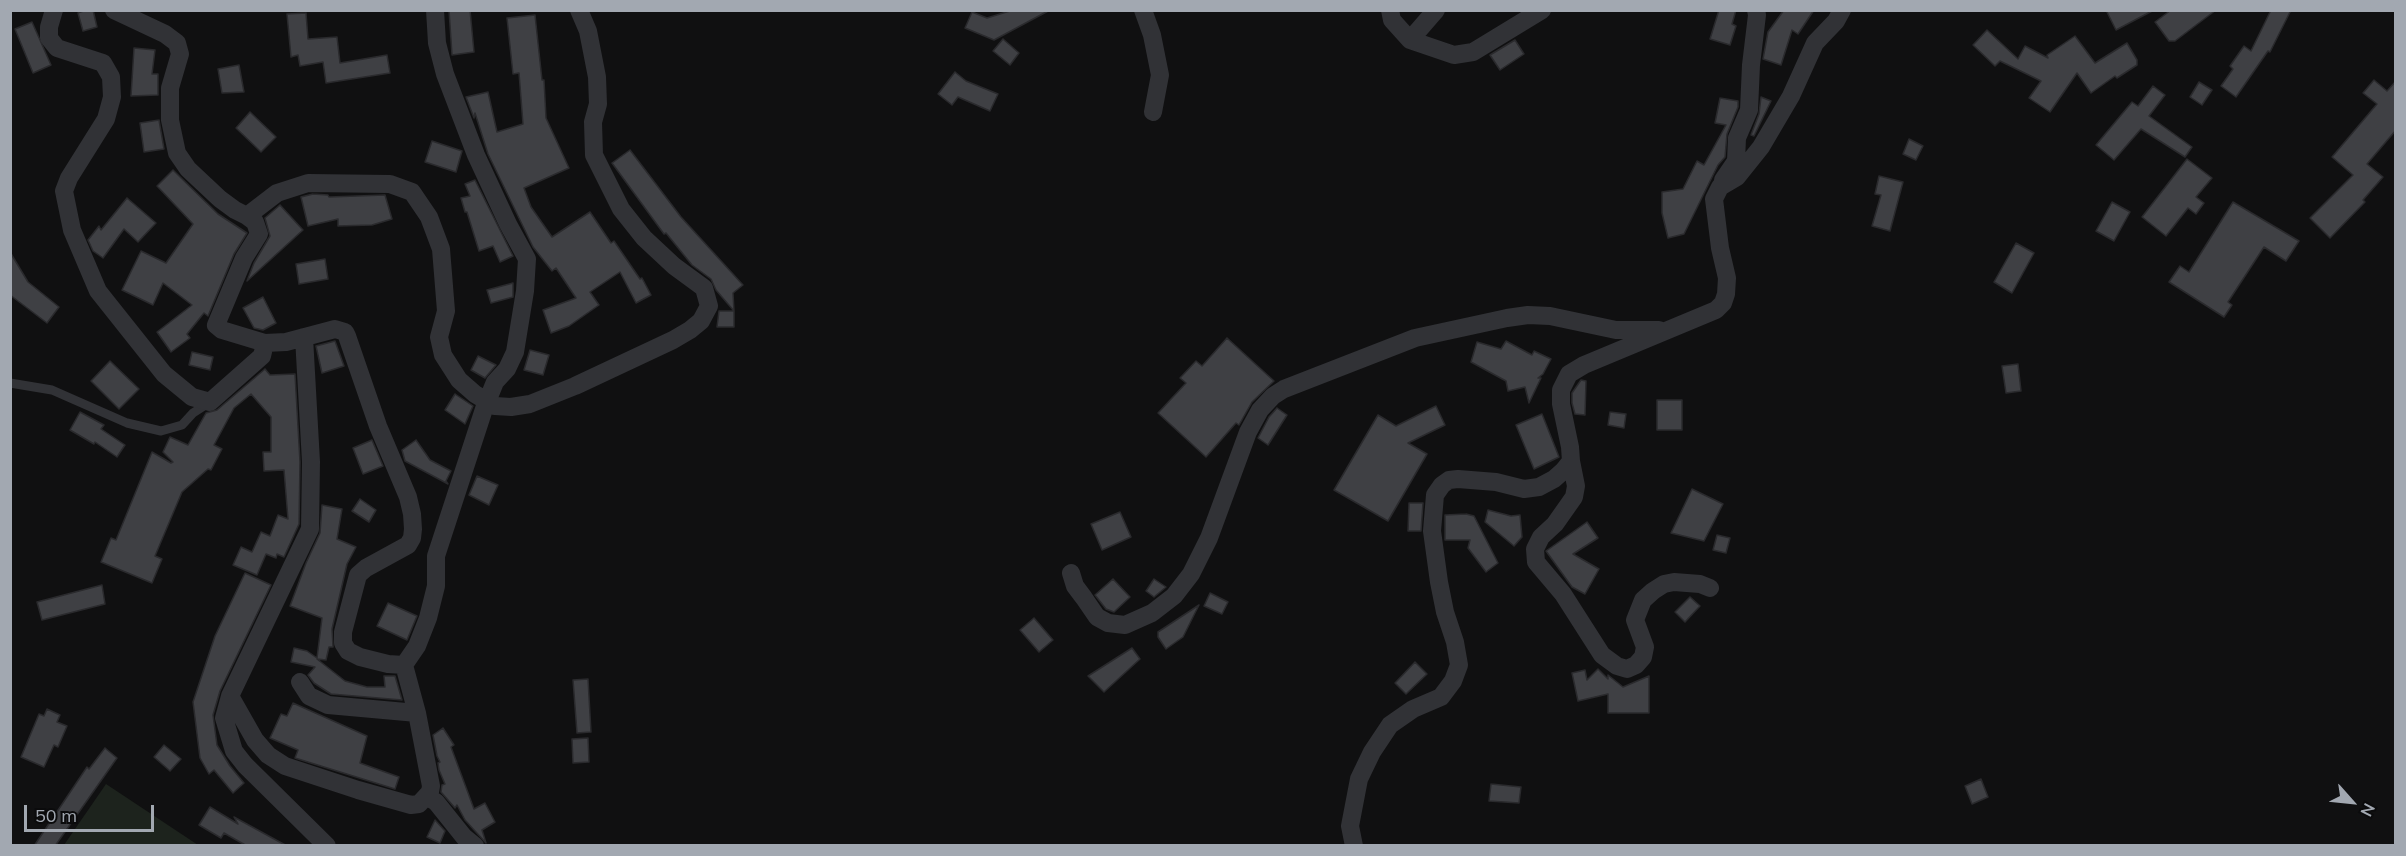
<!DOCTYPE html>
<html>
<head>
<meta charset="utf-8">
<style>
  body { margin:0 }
  #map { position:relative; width:2406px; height:856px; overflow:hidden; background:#101011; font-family:Mulish,sans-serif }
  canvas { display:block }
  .frame { position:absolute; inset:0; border:12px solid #a2a8b1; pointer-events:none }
  .north { position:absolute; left:2322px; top:772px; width:60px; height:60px; -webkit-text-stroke:4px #0b0b0c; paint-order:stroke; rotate:117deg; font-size:16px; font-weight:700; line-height:24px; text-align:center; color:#a2a8b1 }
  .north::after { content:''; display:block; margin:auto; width:21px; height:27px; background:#a2a8b1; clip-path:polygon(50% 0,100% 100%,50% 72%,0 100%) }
  .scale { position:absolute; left:24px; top:805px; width:130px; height:27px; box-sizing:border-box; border:3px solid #a2a8b1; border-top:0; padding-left:8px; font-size:18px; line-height:21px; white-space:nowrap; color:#a2a8b1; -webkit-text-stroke:4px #0b0b0c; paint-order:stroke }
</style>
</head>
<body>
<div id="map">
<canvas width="2406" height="856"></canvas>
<div class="frame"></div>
<div class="north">N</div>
<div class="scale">50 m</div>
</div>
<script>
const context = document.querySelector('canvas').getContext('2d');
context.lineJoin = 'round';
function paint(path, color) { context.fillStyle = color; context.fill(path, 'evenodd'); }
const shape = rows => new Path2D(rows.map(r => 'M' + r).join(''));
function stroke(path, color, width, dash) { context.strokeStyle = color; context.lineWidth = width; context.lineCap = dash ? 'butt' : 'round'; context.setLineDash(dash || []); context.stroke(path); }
const green = shape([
  [106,784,198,845,64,845]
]);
const building = shape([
  [86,10,93,10,97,27,83,31,78,13,86,10],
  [449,10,470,10,474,52,452,55,449,10],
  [1013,10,1050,10,994,40,965,28,972,12,987,18,1013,10],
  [1719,10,1736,10,1732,24,1736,26,1730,45,1710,39,1719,10],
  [1784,10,1814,10,1798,34,1792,30,1781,65,1763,59,1768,32,1784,10],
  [2106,10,2154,10,2116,30,2106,10],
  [2171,10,2216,10,2175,41,2169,41,2155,22,2171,10],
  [2271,10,2291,10,2270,52,2268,51,2236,97,2221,86,2233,69,2230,66,2244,46,2251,51,2271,10],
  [306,13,308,39,337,37,340,63,387,55,390,73,326,83,323,62,300,66,298,55,291,57,287,14,306,13],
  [535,15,542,80,544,80,546,118,569,168,524,188,531,207,552,237,590,212,611,243,614,241,640,279,642,278,651,295,636,303,620,272,590,292,599,305,569,326,551,333,543,310,576,298,556,268,552,271,533,247,488,154,475,113,474,118,466,97,488,92,497,132,523,124,519,73,513,74,507,18,535,15],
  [32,22,51,65,33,73,15,29,32,22],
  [1987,30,2018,59,2025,46,2048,58,2047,55,2075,36,2095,63,2127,43,2137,60,2137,65,2117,78,2115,76,2091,93,2077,73,2050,112,2029,98,2041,81,2000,61,1995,66,1973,45,1987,30],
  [1003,39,1019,53,1010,65,993,51,1003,39],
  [1515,40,1524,54,1500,70,1490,55,1515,40],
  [134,48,155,50,152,74,158,74,158,95,131,96,134,48],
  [239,65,244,92,222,93,218,69,239,65],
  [955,72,966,81,998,94,990,111,958,97,952,105,938,94,955,72],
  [2374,80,2387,91,2396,81,2396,130,2367,164,2383,177,2363,200,2365,202,2330,238,2310,218,2353,175,2332,157,2377,104,2363,93,2374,80],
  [2199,82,2212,90,2202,105,2190,97,2199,82],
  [2153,86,2165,95,2149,116,2192,147,2185,157,2141,129,2114,160,2096,145,2132,102,2138,106,2153,86],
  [1761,97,1771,101,1754,136,1751,135,1759,114,1761,97],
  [1720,98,1738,101,1738,107,1727,134,1725,157,1718,165,1684,234,1668,238,1662,213,1662,192,1683,189,1697,161,1704,165,1726,125,1715,123,1720,98],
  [250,112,276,137,261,152,236,128,250,112],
  [159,120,164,149,144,152,140,123,159,120],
  [1909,139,1923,146,1916,160,1903,154,1909,139],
  [432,141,462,151,456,172,425,162,432,141],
  [630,150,681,217,743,285,733,293,734,311,716,290,711,279,692,265,666,233,664,234,612,163,630,150],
  [2187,159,2212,178,2196,197,2204,203,2196,214,2188,208,2166,236,2142,217,2187,159],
  [173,170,218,214,247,233,234,254,208,316,204,313,187,334,190,338,171,352,157,332,192,305,163,283,153,305,122,290,141,251,166,263,193,224,157,186,173,170],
  [1879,176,1903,182,1890,231,1872,226,1881,195,1875,194,1879,176],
  [475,180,513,256,500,262,493,246,479,251,467,212,465,212,461,198,470,196,465,184,475,180],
  [313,194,328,195,329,197,385,195,392,219,372,225,338,226,338,219,308,226,301,197,313,194],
  [127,198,156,223,138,242,124,229,103,258,93,251,88,240,99,226,101,230,127,198],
  [2112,202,2130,212,2114,241,2096,231,2112,202],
  [2233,202,2299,241,2286,261,2264,247,2228,302,2232,305,2224,317,2169,282,2180,266,2189,272,2233,202],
  [280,205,303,230,247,281,254,263,270,236,265,218,280,205],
  [2016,243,2034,253,2012,293,1994,282,2016,243],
  [10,252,28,282,59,307,47,323,10,295,10,252],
  [325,259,328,279,299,284,296,264,325,259],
  [513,283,513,297,491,303,487,290,513,283],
  [263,297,276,323,263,330,254,328,243,308,263,297],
  [719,311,734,311,734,327,717,327,719,311],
  [1227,338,1274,381,1252,402,1239,425,1236,423,1206,457,1158,413,1186,383,1180,378,1196,361,1202,366,1227,338],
  [335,341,344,366,322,373,316,346,335,341],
  [1506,341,1532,355,1534,351,1551,359,1543,374,1538,378,1541,378,1529,403,1525,387,1508,391,1506,381,1471,362,1477,342,1501,349,1506,341],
  [530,350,549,355,543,375,524,370,530,350],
  [192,352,213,357,210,370,189,365,192,352],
  [478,356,496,365,485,378,471,370,478,356],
  [110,361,139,389,119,409,91,381,110,361],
  [2018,364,2021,391,2006,393,2002,366,2018,364],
  [265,369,270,375,295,374,300,462,299,524,284,557,277,554,276,558,266,554,257,575,233,565,241,547,252,552,261,532,270,536,278,515,288,519,284,470,264,471,263,452,271,452,271,417,251,394,234,408,214,445,222,449,211,470,208,469,182,492,155,556,162,559,152,583,101,562,111,538,116,540,152,452,171,463,173,462,163,452,170,437,188,445,206,413,217,410,265,369],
  [1581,380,1586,381,1585,415,1575,414,1572,403,1572,393,1581,380],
  [455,394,473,406,465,424,445,410,455,394],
  [1657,400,1682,400,1682,430,1657,430,1657,400],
  [1436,406,1445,425,1408,443,1427,454,1388,521,1334,490,1378,415,1396,426,1436,406],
  [1277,408,1287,415,1268,445,1258,438,1269,417,1277,408],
  [80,412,104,425,101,429,125,445,117,457,95,442,94,444,70,430,80,412],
  [1610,412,1626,414,1624,428,1608,425,1610,412],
  [1542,414,1559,457,1534,469,1516,425,1542,414],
  [372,440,383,466,363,474,353,448,372,440],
  [416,440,430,460,451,471,446,481,448,484,405,461,402,450,416,440],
  [477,476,498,485,489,505,469,495,477,476],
  [1692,489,1723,504,1704,541,1671,533,1692,489],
  [360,499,376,510,369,522,352,511,360,499],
  [1409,503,1423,503,1421,531,1408,531,1409,503],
  [322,505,342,509,337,539,356,547,347,564,332,629,333,647,329,647,326,660,317,659,345,681,367,687,385,687,384,676,395,676,402,700,331,694,314,683,308,675,315,667,291,662,294,648,307,651,317,658,322,618,290,606,306,563,320,533,322,505],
  [1488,510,1511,516,1520,515,1522,537,1514,546,1485,522,1488,510],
  [1120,512,1131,537,1102,550,1091,524,1120,512],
  [1466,514,1474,516,1498,563,1486,572,1468,548,1470,540,1445,540,1445,515,1466,514],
  [1587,522,1598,538,1573,554,1599,569,1585,594,1572,587,1546,551,1587,522],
  [1717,535,1730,538,1726,553,1713,550,1717,535],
  [245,573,271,585,220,691,213,715,217,745,230,766,244,783,233,793,214,770,209,774,200,758,193,702,215,636,245,573],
  [1113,579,1130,597,1114,612,1106,609,1095,595,1113,579],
  [1154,579,1166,587,1154,597,1146,591,1154,579],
  [102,585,105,604,42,620,37,602,102,585],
  [1210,593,1228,602,1222,614,1204,606,1210,593],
  [1690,597,1700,606,1685,622,1675,612,1690,597],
  [388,603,417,616,407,640,377,626,388,603],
  [1199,605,1183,637,1166,649,1158,637,1158,632,1199,605],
  [1034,618,1053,640,1039,652,1020,630,1034,618],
  [1132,648,1140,659,1104,692,1088,676,1132,648],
  [1415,662,1427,674,1406,694,1395,683,1415,662],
  [1598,669,1608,679,1608,675,1623,687,1649,676,1649,713,1608,713,1608,694,1578,701,1572,673,1585,670,1587,680,1598,669],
  [588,679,591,732,577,733,573,680,588,679],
  [293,703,367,736,360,763,399,777,395,789,295,758,298,750,270,738,281,714,287,716,293,703],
  [47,709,60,715,57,722,67,726,58,747,54,745,44,767,21,757,39,714,44,716,47,709],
  [443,728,454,745,451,747,474,809,485,803,495,822,482,830,486,843,465,820,457,805,455,808,441,792,442,785,445,784,439,770,438,763,440,762,437,756,433,735,443,728],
  [588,738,589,762,573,763,572,739,588,738],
  [164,745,181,759,170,771,154,757,164,745],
  [105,748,117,758,55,846,34,846,87,767,89,769,105,748],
  [1981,779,1988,797,1972,804,1965,786,1981,779],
  [1491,784,1521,787,1519,803,1489,801,1491,784],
  [210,807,238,824,234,817,287,846,247,846,224,833,221,838,199,825,210,807],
  [435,820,445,831,440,843,427,837,435,820]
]);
const lane = shape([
  [10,383,52,390,127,423,161,431,182,425,193,413,210,402]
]);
const street = shape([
  [54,10,49,27,49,38,57,48,103,63,111,77,112,97,106,119,69,178,64,191,72,230,98,291,164,374,192,397,210,402,262,356,265,343],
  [114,10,165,34,177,43,180,54,170,88,170,120,177,153,188,169,220,199,235,210,247,216,277,193,308,183,390,184,412,192,429,217,441,249,446,311,439,337,443,355,459,380,475,394,495,406,511,407,530,404,575,386,673,340,690,330,701,321,709,306,704,288,674,266,644,238,621,209,594,155,593,122,598,104,597,77,588,31,579,10],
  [1143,10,1152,35,1160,75,1153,112],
  [1390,10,1392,20,1410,40,1454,55,1473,52,1542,10],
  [1410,40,1436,10],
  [1723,180,1736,161,1737,138,1749,110,1751,65,1757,15,1756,10],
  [247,216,255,222,259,234,244,258,216,325,222,330,265,343,286,342,335,329,345,332,347,336,378,426,408,497,412,514,413,529,412,538,408,545,366,568,358,575,343,632,343,643,348,651,360,657,388,664,404,665],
  [304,337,311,462,310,529,230,696,224,718,234,751,245,765,327,846],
  [1571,461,1576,486,1574,497,1555,524,1541,537,1535,549,1536,562,1563,594,1602,655,1617,666,1627,669,1636,665,1643,657,1645,647,1635,620,1643,600,1653,591,1664,584,1674,582,1700,584,1710,588],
  [1071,573,1075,586,1084,598,1097,617,1108,623,1125,625,1152,613,1174,596,1191,574,1209,538,1248,432,1260,410,1273,396,1284,389,1415,338,1507,318,1528,315,1550,316,1616,330,1659,330],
  [300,682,309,696,328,705,417,713],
  [230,696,255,740,268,755,285,766,358,790,411,805,419,804,430,792,431,786,417,713,404,665,417,646,428,618,436,586,436,556,484,409,495,382,507,369,515,352,525,291,527,259,508,224,476,155,445,74,437,43,435,10],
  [427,797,436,802,464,837,475,846],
  [1354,846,1350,826,1359,779,1372,752,1390,725,1413,709,1441,697,1453,681,1459,665,1455,642,1445,612,1439,582,1432,531,1435,495,1442,485,1449,480,1458,479,1496,482,1524,489,1539,487,1554,479,1563,471,1571,461,1570,447,1561,404,1561,390,1569,374,1584,365,1716,310,1723,303,1726,294,1727,278,1720,248,1714,199,1720,187,1737,177,1761,147,1791,96,1815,43,1836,21,1842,10]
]);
paint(green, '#1d231d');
paint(building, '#3f4044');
stroke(building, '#2a2a2d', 1.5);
stroke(lane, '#313236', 9);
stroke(street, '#313236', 18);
</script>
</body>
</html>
